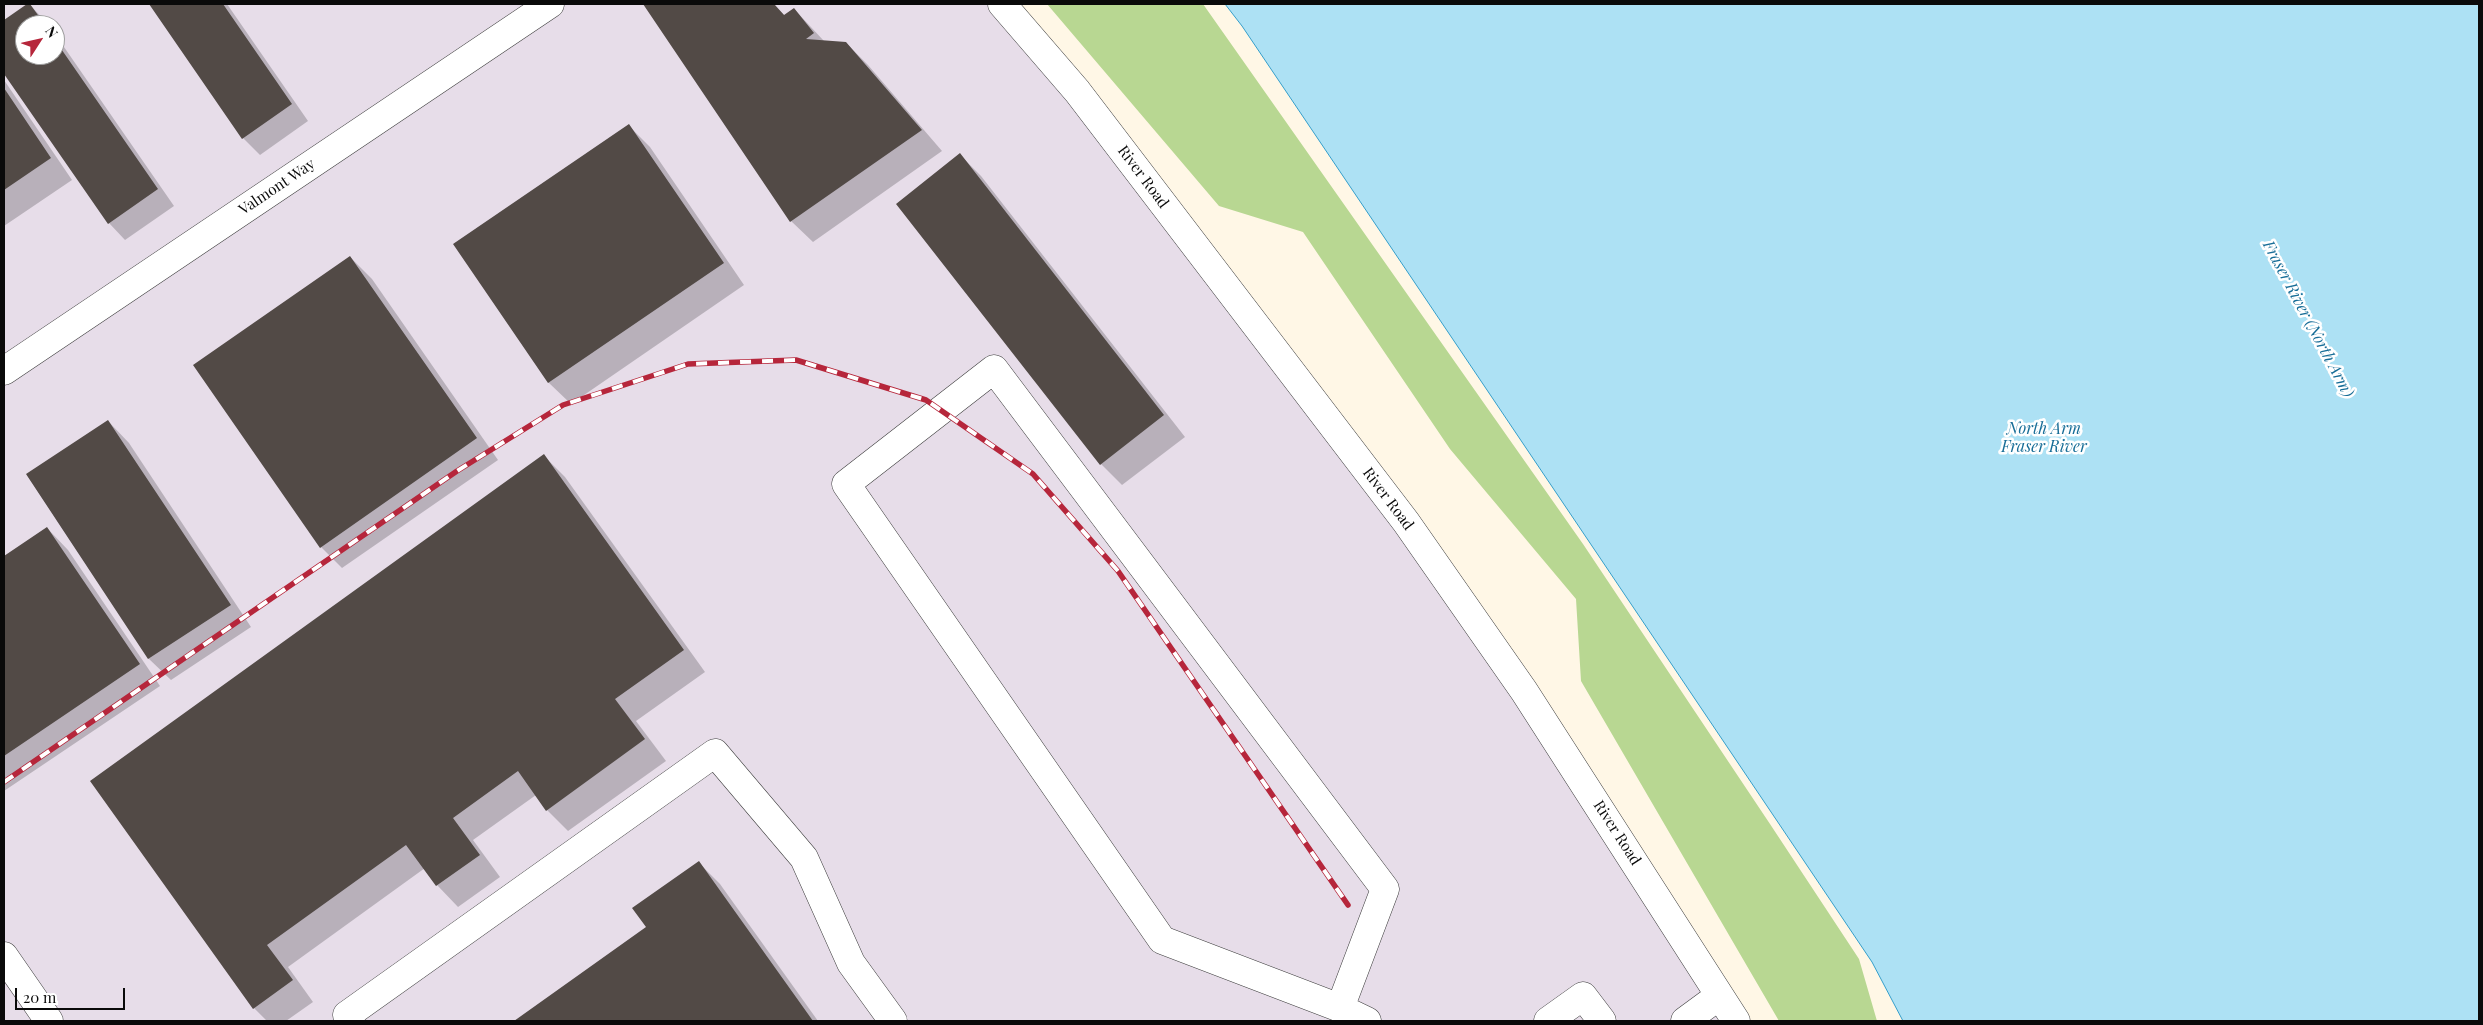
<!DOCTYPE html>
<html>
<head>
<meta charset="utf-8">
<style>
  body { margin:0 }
  #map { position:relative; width:2483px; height:1025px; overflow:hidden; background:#fff7e6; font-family:"Playfair Display",serif }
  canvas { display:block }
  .frame { position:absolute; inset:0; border:5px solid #0a0a0a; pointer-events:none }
  .north { position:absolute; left:15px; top:15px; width:50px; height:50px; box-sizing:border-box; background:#fff; border:1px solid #9d9d9d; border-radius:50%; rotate:55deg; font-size:14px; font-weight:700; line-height:20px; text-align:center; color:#0a0a0a }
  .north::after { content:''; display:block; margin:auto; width:18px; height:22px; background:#b6263b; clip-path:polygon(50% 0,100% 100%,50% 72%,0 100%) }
  .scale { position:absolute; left:15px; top:988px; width:110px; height:22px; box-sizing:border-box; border:2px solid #0a0a0a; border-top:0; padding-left:6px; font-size:15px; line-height:18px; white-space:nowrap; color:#0a0a0a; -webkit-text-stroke:4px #fff; paint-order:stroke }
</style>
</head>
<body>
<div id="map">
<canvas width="2483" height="1025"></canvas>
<div class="frame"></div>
<div class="north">N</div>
<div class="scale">20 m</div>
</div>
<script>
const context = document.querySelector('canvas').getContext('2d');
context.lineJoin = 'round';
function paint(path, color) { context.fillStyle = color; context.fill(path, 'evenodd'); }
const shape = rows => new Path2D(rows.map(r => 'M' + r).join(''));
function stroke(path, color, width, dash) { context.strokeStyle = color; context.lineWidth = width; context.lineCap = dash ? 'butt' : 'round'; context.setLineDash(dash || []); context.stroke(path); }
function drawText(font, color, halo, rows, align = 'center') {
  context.font = font + ' "Playfair Display",serif'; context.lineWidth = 5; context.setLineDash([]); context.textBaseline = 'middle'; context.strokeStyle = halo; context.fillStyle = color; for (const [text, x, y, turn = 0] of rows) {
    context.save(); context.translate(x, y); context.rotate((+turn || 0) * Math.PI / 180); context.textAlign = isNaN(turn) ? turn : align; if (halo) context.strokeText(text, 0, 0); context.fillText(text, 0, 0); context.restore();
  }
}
const industrial = shape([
  [4,4,1002,4,1406,522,1736,1021,4,1021],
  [25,25,55,25,55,55,25,55]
]);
const forest = shape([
  [1047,4,1203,4,1583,544,1770,824,1859,959,1877,1021,1779,1021,1581,681,1576,599,1450,449,1303,232,1219,206]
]);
const water = shape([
  [1225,4,2479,4,2479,1021,1903,1021,1872,962,1242,26,1225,4]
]);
const shadow = shape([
  [29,4,49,25,25,25,25,55,55,55,55,34,174,206,125,240,109,223,4,72,4,22],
  [150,4,227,4,308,121,260,155,243,138],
  [645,4,774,4,785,16,794,9,824,41,846,43,868,65,942,151,813,242,791,221],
  [4,80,72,180,4,226],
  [629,126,650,147,744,285,571,404,549,383,455,245],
  [960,155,981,176,1185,437,1122,485,1101,464],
  [350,257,372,279,498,460,342,568,321,547],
  [108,421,129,443,251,627,171,680,149,659,27,475],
  [544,456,565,477,705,672,636,721,666,761,568,831,547,810,536,795,473,840,500,877,458,907,437,885,425,868,288,967,313,1002,286,1021,267,1021,254,1008,91,781],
  [47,528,68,550,160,686,4,791,4,557],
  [698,862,720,884,818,1021,516,1021,647,928]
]);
const building = shape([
  [27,4,30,4,45,25,25,25,25,55,55,55,55,40,158,189,108,224,4,74,4,20],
  [149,4,223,4,292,104,242,139],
  [643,4,774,4,784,15,794,8,814,33,806,39,846,42,922,130,790,222],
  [4,88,51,158,4,190],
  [629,124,724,263,548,383,453,244],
  [960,153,1164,415,1100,465,896,204],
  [350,256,477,438,320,548,193,365],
  [108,420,231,605,148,659,26,474],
  [544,454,684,650,615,699,645,739,546,811,518,771,453,818,480,855,436,886,406,845,267,945,293,980,253,1009,90,781],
  [47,527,140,664,4,756,4,556],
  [699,861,813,1021,514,1021,646,927,632,908]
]);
const minor = shape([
  [1002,4,1077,91,1406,522,1524,691,1736,1021],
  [4,371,550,4],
  [4,956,49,1021],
  [1340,1008,1385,889,994,369,846,484,1162,940,1340,1008,1367,1021],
  [351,1021,347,1015,715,753,804,858,851,963,893,1021],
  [1548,1021,1583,996,1602,1021],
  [1685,1021,1719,996]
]);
const rail = shape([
  [4,782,457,471,563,405,688,364,796,360,926,400,1033,474,1118,571,1348,905]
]);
const streetNames = [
  ["River Road",1143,177,53],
  ["Valmont Way",277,187,-34],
  ["River Road",1388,499,53],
  ["River Road",1617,833,57]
];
const waterNames = [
  ["Fraser River (North Arm)",2308,319,62],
  ["North Arm",2044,429],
  ["Fraser River",2044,447]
];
paint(industrial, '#e7dde9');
paint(forest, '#b8d792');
paint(water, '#ade1f4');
stroke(water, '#359eca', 1);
paint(shadow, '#0003');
paint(building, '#524a46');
stroke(minor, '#3d3d3d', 29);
stroke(minor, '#fff', 28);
stroke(rail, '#b6263b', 5.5);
stroke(rail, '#fff', 4, [11]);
drawText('15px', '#0a0a0a', '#fff', streetNames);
drawText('italic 16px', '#176d97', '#fff', waterNames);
</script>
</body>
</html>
